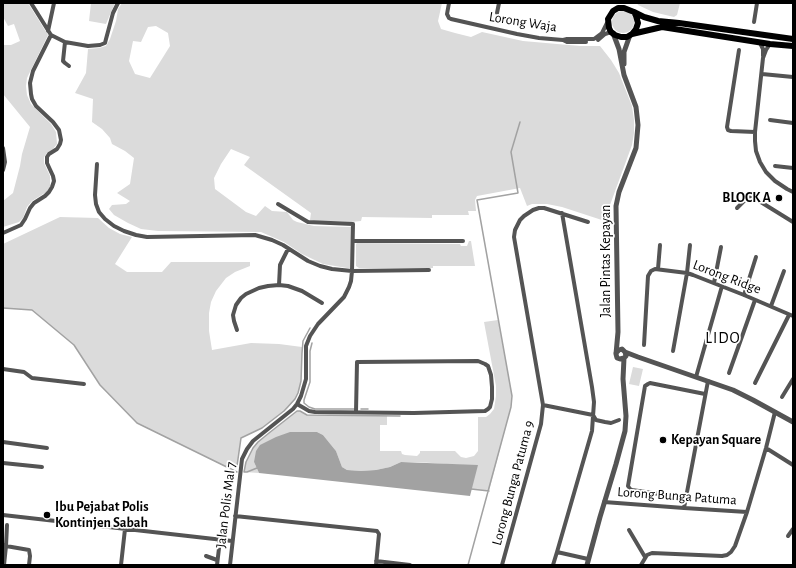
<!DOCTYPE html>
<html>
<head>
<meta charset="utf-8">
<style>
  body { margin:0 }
  #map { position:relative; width:796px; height:568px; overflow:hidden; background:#fff; font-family:"Alegreya Sans",sans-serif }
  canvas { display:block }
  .frame { position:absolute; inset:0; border:4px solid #000; pointer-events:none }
</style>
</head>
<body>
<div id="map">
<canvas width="796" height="568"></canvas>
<div class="frame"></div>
</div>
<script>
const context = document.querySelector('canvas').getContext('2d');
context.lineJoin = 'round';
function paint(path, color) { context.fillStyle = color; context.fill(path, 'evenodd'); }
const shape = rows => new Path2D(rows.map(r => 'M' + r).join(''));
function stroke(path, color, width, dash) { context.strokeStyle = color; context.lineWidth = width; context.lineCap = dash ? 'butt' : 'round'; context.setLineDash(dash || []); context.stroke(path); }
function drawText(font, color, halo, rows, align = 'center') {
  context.font = font + ' "Alegreya Sans",sans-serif'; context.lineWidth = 3.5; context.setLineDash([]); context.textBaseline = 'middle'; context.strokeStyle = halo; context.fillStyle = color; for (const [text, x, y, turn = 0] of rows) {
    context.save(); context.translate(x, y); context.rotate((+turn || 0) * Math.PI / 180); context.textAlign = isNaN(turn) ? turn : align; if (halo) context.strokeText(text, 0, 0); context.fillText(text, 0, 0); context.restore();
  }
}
const green = shape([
  [3,3,28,3,48,35,27,78,26,86,27,95,31,104,51,124,56,132,57,144,53,149,47,153,44,157,44,163,50,176,50,186,48,191,32,201,27,207,23,218,19,222,3,227,3,201,13,193,20,166,22,154,30,127,3,94,3,45,11,45,20,41,14,24,8,26,3,17],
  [91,3,115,3,106,24,89,21],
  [122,3,151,3,159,4,162,3,442,3,438,21,441,29,455,33,471,37,482,32,523,41,580,46,600,46,611,60,619,73,632,106,634,120,634,133,632,145,610,205,611,223,562,207,547,204,532,204,527,206,520,188,477,196,475,200,476,211,468,211,469,215,432,215,432,218,362,217,361,221,351,222,317,221,310,220,311,213,244,165,250,157,231,149,221,164,214,178,215,189,246,212,256,216,265,206,272,211,287,212,293,220,297,222,314,226,351,227,351,267,350,268,347,268,323,264,302,254,284,242,261,232,158,231,141,229,128,223,114,215,109,209,112,205,126,204,130,201,117,193,130,184,134,158,125,151,112,144,110,138,102,129,92,122,93,99,75,93,86,73,88,49,99,48,106,46,110,39,116,21,118,9],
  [156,26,168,33,170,46,150,78,135,74,129,61,133,41,141,42,148,27],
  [637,3,680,3,677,15,674,17,653,12,638,5],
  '612 22a11 11 0 1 1 22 0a11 11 0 1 1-22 0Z',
  [60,217,98,218,109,228,120,234,132,237,115,264,127,272,162,272,171,262,250,262,250,266,235,272,226,278,216,291,211,302,209,313,209,331,212,350,251,343,279,344,302,347,302,375,300,386,298,393,295,399,288,408,262,428,241,438,237,466,232,464,230,469,137,423,100,385,74,345,32,310,3,308,3,244],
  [469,241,471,241,475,266,433,266,433,268,359,268,356,266,356,244,357,243,460,244,461,246,467,246],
  [498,320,512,396,511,407,489,491,471,489,477,466,417,462,401,462,390,467,376,470,361,471,347,470,342,467,336,451,323,435,317,432,310,432,254,462,259,473,244,472,246,462,253,448,258,442,297,411,300,411,307,415,387,416,387,425,380,425,380,451,401,451,402,454,405,455,417,456,420,453,420,451,455,451,461,457,466,458,474,456,478,451,478,417,486,417,490,414,494,409,496,396,496,386,484,322],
  [633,367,643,369,639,386,629,384]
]);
const water = shape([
  [290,432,317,432,323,435,336,451,342,467,347,470,361,471,376,470,390,467,401,462,478,465,470,496,259,473,254,462,256,451,260,445,276,437]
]);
const stream = shape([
  [3,308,32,310,74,345,100,385,137,423,237,472],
  [312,343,310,351,310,382,304,400,304,403,309,407,315,409,355,409],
  [361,409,368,409],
  [237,466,241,438,262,428,284,411,295,399,298,393,301,381,302,353,303,341,310,328],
  [257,468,247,472,244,472,246,462,253,448,258,442,269,433,297,411,300,411,307,415,400,416],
  [471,489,489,491],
  [468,565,511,407,512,396,477,200,518,193,511,152,520,122]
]);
const minor = shape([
  [31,3,51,35,65,42,88,46,100,45,105,43,106,39,113,13,118,3],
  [449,3,447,14,449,18,451,19,517,34,539,38,563,40,567,39,594,39,602,33,607,23],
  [497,13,499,3],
  [754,22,757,3],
  [48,31,54,3],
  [563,40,567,42,586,42],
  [598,40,605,34,611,32],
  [65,42,63,61,65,63,69,66],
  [760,43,763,49,763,56],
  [770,44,766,50,763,58,755,132,755,141,756,151,760,162,766,172,775,181,787,189,793,192],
  [739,50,727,127,728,130,731,131,755,132],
  [762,74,793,77],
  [770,120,793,123],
  [3,148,5,162,3,170],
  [97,164,95,195,96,204,99,212,105,219,114,226,124,231,136,235,147,237,255,235,272,240,283,245,308,261,320,266,332,269,352,271,429,270],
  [775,166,793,168],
  [737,208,748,197,751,196,793,222],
  [562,213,592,387,594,402,592,431,557,552,588,559],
  [3,233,21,225,25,219,30,208,34,203,45,196,49,192,52,187,54,181,53,176,47,163,47,157,49,154,57,149,60,144,61,140,59,130,53,122,36,106,32,99,31,94,30,83,33,71,51,35],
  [353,241,463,241],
  [658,269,660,245],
  [714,283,721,247],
  [279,285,280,265,288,249],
  [744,295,756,257],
  [771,306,784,271],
  [237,330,234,321,233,315,236,305,241,298,246,294,259,288,268,286,279,285,288,286,302,291,322,303],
  [644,345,648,276,651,271,655,269,687,273,693,275,744,295,793,316],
  [673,351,687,273,690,245],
  [3,369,24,372,32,378,84,384],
  [729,373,755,300],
  [696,377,722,286],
  [755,383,789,315],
  [782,397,793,379],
  [297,404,309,411,315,412,414,413,485,411,488,409,490,407,492,399,492,387,491,375,488,366,485,364,478,361,357,362,356,412],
  [543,405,593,415,596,420,605,422,611,423,619,420],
  [3,442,47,448],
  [766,448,793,465],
  [3,463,42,467],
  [686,498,632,490,630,489,628,486,645,386,648,384,650,383,705,394],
  [604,502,684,508,747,512],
  [684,508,708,381],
  [3,515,232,541],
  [235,516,377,531,379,534,376,565],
  [7,525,6,546,29,550,30,556,29,565],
  [629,530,645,557],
  [788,536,793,529],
  [3,545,6,546,4,565],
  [206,556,217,560],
  [376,561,410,565],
  [121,565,125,529],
  [217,565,220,540],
  [230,565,242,459,247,449,253,441,293,409,297,404,301,396,306,379,306,346,310,336,318,324,344,297,349,287,351,281,352,271,353,224,308,222,278,204],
  [502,565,541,424,543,405,514,237,515,230,520,220,524,216,533,210,539,208,544,208,588,222],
  [553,565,557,552],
  [641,565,647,555,652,553,722,556,727,555,731,552,735,546,747,512,766,448,775,412]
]);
const tertiary = shape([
  [613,33,619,49,624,75,636,107,638,125,636,148,619,192,616,206,618,332,616,354,617,358,620,359,624,358,626,356,625,352,622,349,619,350,616,353],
  [624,64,624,52,630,35],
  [625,352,638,357,733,390,753,400,793,422],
  [587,565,600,517,616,464,625,431,626,416,623,379,624,358]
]);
const primary = shape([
  [634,12,644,17,658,21,679,23,793,39],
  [632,34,636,29,638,23,636,16,634,12,624,8,618,8,613,11,608,19,609,28,611,32,615,35,621,37,627,37,632,34,662,27,770,44,793,46]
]);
const markers = [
  [779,198,4,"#000"],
  [663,440,4,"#000"],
  [47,515,4,"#000"]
];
const streetNames = [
  ["Lorong Waja",523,22,9],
  ["Jalan Pintas Kepayan",606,261,-90],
  ["Lorong Ridge",727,277,21],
  ["Lorong Bunga Patuma 9",513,483,-75],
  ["Lorong Bunga Patuma",677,496,4],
  ["Jalan Polis Mal 7",226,505,-83]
];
const poiNames = [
  ["BLOCK A",771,198,"right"],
  ["Kepayan Square",671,440],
  ["Ibu Pejabat Polis",55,507],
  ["Kontinjen Sabah",55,523]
];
const quarterNames = [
  ["LIDO",723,338]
];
paint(green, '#dbdbdb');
paint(water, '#a2a2a2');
stroke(stream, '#a2a2a2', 1.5);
stroke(minor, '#545454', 4);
stroke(tertiary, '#545454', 5);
stroke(primary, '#000', 6);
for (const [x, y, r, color] of markers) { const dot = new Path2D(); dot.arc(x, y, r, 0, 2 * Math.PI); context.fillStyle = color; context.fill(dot); stroke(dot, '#fff', 1.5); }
drawText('14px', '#000', '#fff', streetNames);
drawText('bold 14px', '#000', '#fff', poiNames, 'left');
context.letterSpacing = '1px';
drawText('16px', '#000', '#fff', quarterNames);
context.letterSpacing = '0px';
</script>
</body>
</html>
